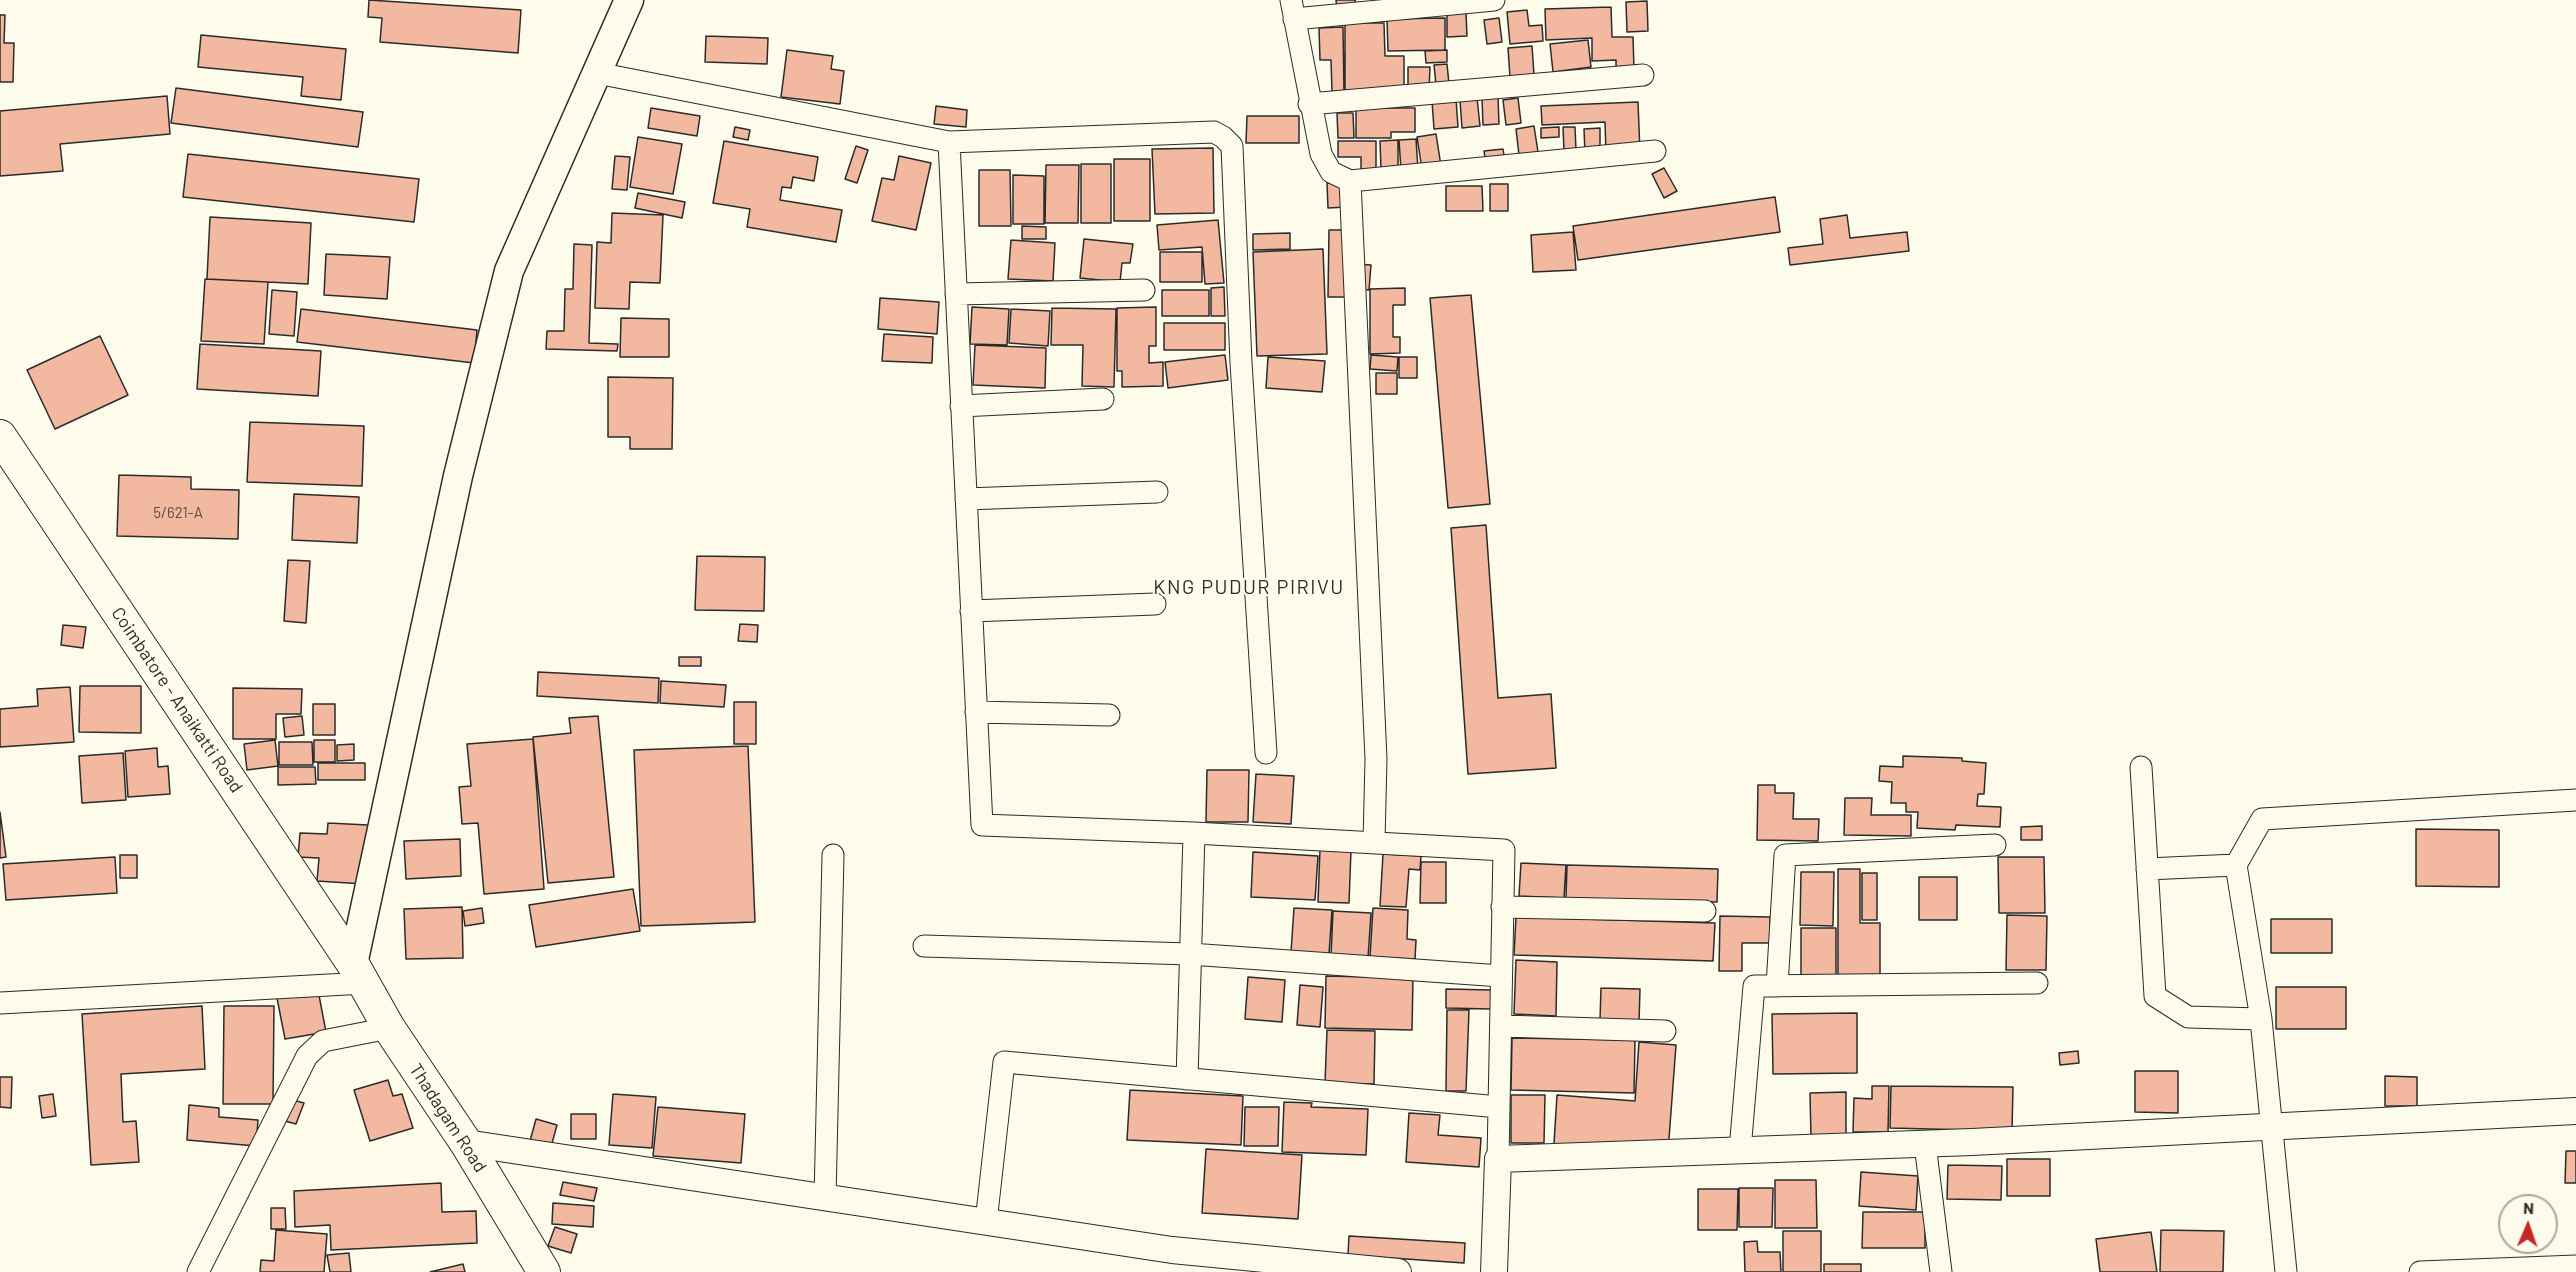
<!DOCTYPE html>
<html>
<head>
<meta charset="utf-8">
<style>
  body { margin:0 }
  #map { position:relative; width:2576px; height:1272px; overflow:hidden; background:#fdfbea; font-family:Barlow,sans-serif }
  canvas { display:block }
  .north { position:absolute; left:2498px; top:1194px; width:60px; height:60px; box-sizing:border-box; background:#fdfbea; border:2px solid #a9a89e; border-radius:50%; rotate:2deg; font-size:16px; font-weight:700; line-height:24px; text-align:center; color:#2b2b2b }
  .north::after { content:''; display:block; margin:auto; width:21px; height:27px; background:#c62828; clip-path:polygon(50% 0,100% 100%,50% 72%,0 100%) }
</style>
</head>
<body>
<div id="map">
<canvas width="2576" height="1272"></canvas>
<div class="north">N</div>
</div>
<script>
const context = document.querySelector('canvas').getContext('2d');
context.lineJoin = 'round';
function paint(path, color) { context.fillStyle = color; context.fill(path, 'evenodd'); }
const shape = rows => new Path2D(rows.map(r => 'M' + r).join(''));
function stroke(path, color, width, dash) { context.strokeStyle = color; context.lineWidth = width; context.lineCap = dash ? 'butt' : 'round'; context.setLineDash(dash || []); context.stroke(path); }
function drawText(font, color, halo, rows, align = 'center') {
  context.font = font + ' Barlow,sans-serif'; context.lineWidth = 4.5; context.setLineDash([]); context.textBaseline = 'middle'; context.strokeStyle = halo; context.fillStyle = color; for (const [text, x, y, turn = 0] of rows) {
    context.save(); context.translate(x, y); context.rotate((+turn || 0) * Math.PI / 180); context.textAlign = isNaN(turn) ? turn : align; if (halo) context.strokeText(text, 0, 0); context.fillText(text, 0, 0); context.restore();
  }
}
const building = shape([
  [369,0,521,10,518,53,380,42,382,18,368,17,369,0],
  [1336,0,1355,0,1357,8,1337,11,1336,0],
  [1647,1,1648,31,1627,32,1626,2,1647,1],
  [1611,7,1612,37,1633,37,1634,69,1616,70,1616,60,1592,61,1592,38,1546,40,1545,9,1611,7],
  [1527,10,1529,26,1542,25,1543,41,1510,44,1507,12,1527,10],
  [1466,13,1467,36,1447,37,1447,14,1466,13],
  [0,15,5,15,4,43,14,43,13,82,0,82,0,15],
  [1445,18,1445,50,1388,51,1387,19,1445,18],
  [1499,18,1502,42,1487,44,1484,20,1499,18],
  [1345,23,1384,23,1385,56,1404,56,1404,91,1345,92,1345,23],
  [1343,27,1344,93,1332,93,1331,60,1320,60,1319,28,1343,27],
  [201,35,346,49,341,100,301,96,303,77,198,67,201,35],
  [706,36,768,38,767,64,705,62,706,36],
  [1588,40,1591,67,1553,72,1550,44,1588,40],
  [1532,46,1534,75,1510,77,1508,48,1532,46],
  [787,50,833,56,831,69,844,71,840,104,781,97,787,50],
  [1447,50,1447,62,1426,63,1425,51,1447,50],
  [1447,64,1449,84,1436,85,1434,65,1447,64],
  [1408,67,1430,67,1429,90,1408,90,1408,67],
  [176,88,363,112,358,147,171,123,176,88],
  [167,96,170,134,60,144,63,171,0,176,0,111,167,96],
  [1498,97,1499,124,1483,125,1482,98,1498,97],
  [1477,98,1480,126,1462,128,1460,100,1477,98],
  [1518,98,1521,123,1506,125,1503,100,1518,98],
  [1456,99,1458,127,1434,129,1432,101,1456,99],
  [1638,102,1640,152,1606,153,1605,122,1542,125,1541,106,1638,102],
  [936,106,967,110,966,127,934,124,936,106],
  [651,108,700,116,697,136,648,128,651,108],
  [1356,108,1415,108,1415,132,1391,132,1391,138,1356,138,1356,108],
  [1337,113,1353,113,1354,138,1338,138,1337,113],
  [1247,116,1299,116,1299,143,1246,143,1247,116],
  [1534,126,1538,152,1519,155,1516,129,1534,126],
  [735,127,750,130,748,140,733,137,735,127],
  [1559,127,1559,137,1541,138,1541,128,1559,127],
  [1563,127,1575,127,1576,150,1564,150,1563,127],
  [1600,128,1600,153,1585,153,1584,129,1600,128],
  [1436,134,1441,166,1422,169,1417,137,1436,134],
  [638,137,682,144,673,194,630,187,638,137],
  [1416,139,1418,169,1401,170,1399,140,1416,139],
  [1398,140,1398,169,1381,169,1380,141,1398,140],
  [724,141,818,157,814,181,793,177,791,188,782,187,780,200,842,210,836,242,747,227,750,209,713,203,724,141],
  [1338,141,1376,141,1376,173,1361,173,1361,157,1338,157,1338,141],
  [856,146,868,150,857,183,845,179,856,146],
  [1213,148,1214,213,1155,214,1152,149,1213,148],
  [1503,149,1505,161,1486,163,1484,151,1503,149],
  [188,154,419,179,414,222,183,197,188,154],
  [615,156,630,157,627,190,612,189,615,156],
  [899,156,931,163,916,230,872,221,882,178,894,180,899,156],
  [1114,159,1150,159,1150,221,1114,221,1114,159],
  [1081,164,1111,164,1111,223,1081,223,1081,164],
  [1046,165,1079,165,1078,223,1045,223,1046,165],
  [1664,168,1677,191,1664,198,1652,174,1664,168],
  [979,170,1010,170,1011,226,979,226,979,170],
  [1013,175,1044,176,1044,224,1013,224,1013,175],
  [1345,182,1346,207,1328,208,1327,183,1345,182],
  [1490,184,1508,184,1508,211,1490,211,1490,184],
  [1446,186,1482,186,1483,211,1446,211,1446,186],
  [638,193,685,202,682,218,635,208,638,193],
  [1775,197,1780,232,1578,260,1573,226,1775,197],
  [612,213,663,215,660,283,630,282,629,309,595,308,597,242,611,243,612,213],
  [1847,215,1850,238,1907,232,1909,251,1790,265,1788,248,1823,244,1820,219,1847,215],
  [210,217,311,223,308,284,207,279,210,217],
  [1218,220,1224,283,1205,284,1202,247,1159,250,1157,225,1218,220],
  [1022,226,1046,227,1046,239,1022,239,1022,226],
  [1329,230,1351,230,1349,297,1328,297,1329,230],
  [1573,232,1576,270,1533,272,1531,235,1573,232],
  [1290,233,1290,249,1253,250,1253,234,1290,233],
  [1084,239,1133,244,1130,263,1122,263,1120,282,1080,278,1084,239],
  [1011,240,1055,243,1053,281,1008,279,1011,240],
  [574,244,592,245,589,343,618,344,617,351,546,349,547,331,564,331,565,289,573,289,574,244],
  [1323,249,1327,354,1257,356,1253,252,1323,249],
  [1160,252,1202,252,1202,282,1160,282,1160,252],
  [326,254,390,257,387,299,324,295,326,254],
  [1358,264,1371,265,1369,290,1356,289,1358,264],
  [205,279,268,282,264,344,201,341,205,279],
  [1224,287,1225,316,1211,316,1211,288,1224,287],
  [1405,288,1405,305,1393,305,1393,337,1400,337,1400,353,1370,354,1370,289,1405,288],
  [272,290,297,292,294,336,269,334,272,290],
  [1162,290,1209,290,1209,316,1162,316,1162,290],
  [1471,295,1490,504,1448,508,1430,298,1471,295],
  [880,298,939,302,937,334,878,329,880,298],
  [972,307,1009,309,1007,345,970,344,972,307],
  [1156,307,1156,346,1149,346,1149,363,1163,362,1163,386,1122,387,1122,371,1117,371,1117,308,1156,307],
  [1052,308,1116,309,1114,387,1082,386,1083,345,1051,345,1052,308],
  [301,309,477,330,474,363,297,342,301,309],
  [1011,309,1050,311,1048,346,1009,343,1011,309],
  [621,318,669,319,669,357,620,357,621,318],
  [1164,323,1225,323,1225,350,1164,350,1164,323],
  [884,334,933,337,932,363,882,361,884,334],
  [100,336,128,395,55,429,27,370,100,336],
  [200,344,321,351,318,396,197,389,200,344],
  [975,345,1046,348,1045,388,973,385,975,345],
  [1225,355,1228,380,1168,388,1165,362,1225,355],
  [1371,355,1398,357,1397,371,1370,369,1371,355],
  [1268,357,1325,361,1322,392,1266,388,1268,357],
  [1399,357,1417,357,1417,378,1399,378,1399,357],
  [1376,373,1397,373,1397,394,1376,394,1376,373],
  [608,377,673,378,672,449,630,449,630,437,608,437,608,377],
  [250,422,364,426,362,486,247,482,250,422],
  [119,475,191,477,191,489,239,490,238,539,117,536,119,475],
  [294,494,359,497,357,543,292,540,294,494],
  [1486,525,1498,698,1551,694,1556,768,1468,774,1451,528,1486,525],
  [697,556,765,557,764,611,695,610,697,556],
  [288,560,310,561,306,623,284,621,288,560],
  [740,624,758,625,757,642,738,641,740,624],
  [63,625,86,627,83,648,61,645,63,625],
  [679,657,701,657,701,666,679,666,679,657],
  [538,672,659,678,658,703,537,696,538,672],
  [661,681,726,685,724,707,660,703,661,681],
  [80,686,141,686,141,733,79,732,80,686],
  [70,687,74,742,0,747,0,709,38,706,37,689,70,687],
  [233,688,302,689,301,714,276,714,276,739,233,739,233,688],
  [734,702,756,702,756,744,734,744,734,702],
  [313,704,335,704,335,735,313,735,313,704],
  [302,716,304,735,285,737,283,718,302,716],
  [598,716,614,877,548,883,533,737,571,733,569,718,598,716],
  [533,739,544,889,484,894,478,823,462,824,459,787,471,786,467,744,533,739],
  [275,740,278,766,247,770,244,744,275,740],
  [314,740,335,740,335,762,314,762,314,740],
  [279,742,312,742,313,765,279,765,279,742],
  [354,744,354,760,337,761,337,745,354,744],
  [748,746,755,922,641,926,634,750,748,746],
  [157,748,158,767,168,766,170,794,128,797,125,751,157,748],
  [123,753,126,800,82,803,79,756,123,753],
  [1903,756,1962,758,1962,761,1986,763,1984,794,1978,794,1977,806,2001,807,2000,827,1956,825,1955,830,1917,828,1918,812,1906,812,1906,803,1891,803,1892,782,1879,781,1880,766,1903,767,1903,756],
  [318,763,365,763,365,780,318,780,318,763],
  [278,767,315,767,316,784,278,785,278,767],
  [1207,770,1249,770,1248,822,1206,822,1207,770],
  [1256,774,1294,776,1291,824,1253,822,1256,774],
  [1758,785,1775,785,1775,793,1794,793,1793,819,1819,819,1818,841,1757,840,1758,785],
  [1845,798,1872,798,1871,815,1911,815,1911,836,1844,835,1845,798],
  [0,812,6,857,0,858,0,812],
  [328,823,368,825,364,884,317,881,319,858,298,857,300,833,327,834,328,823],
  [2042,826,2042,840,2021,840,2021,827,2042,826],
  [2416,829,2499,830,2499,887,2416,886,2416,829],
  [460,839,461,876,406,879,404,841,460,839],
  [1320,849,1351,850,1349,903,1318,902,1320,849],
  [1253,852,1318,856,1315,900,1251,897,1253,852],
  [1383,854,1421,856,1420,870,1409,869,1406,907,1380,906,1383,854],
  [120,855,137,855,137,878,120,878,120,855],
  [115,857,117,893,6,900,3,864,115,857],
  [1998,857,2044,857,2045,913,1999,913,1998,857],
  [1421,862,1446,862,1446,903,1420,903,1421,862],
  [1521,863,1566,865,1564,898,1519,896,1521,863],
  [1567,865,1718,869,1717,902,1566,898,1567,865],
  [1838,869,1860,869,1860,923,1880,923,1880,975,1838,975,1838,869],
  [1801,872,1834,872,1833,926,1800,925,1801,872],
  [1862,873,1877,873,1877,920,1862,920,1862,873],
  [1919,877,1957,877,1957,920,1919,920,1919,877],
  [633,889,640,931,536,947,529,905,633,889],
  [462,907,463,958,406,959,404,909,462,907],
  [482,908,484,923,465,926,463,911,482,908],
  [1294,908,1332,910,1329,954,1291,952,1294,908],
  [1373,908,1408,910,1407,939,1416,940,1415,959,1370,957,1373,908],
  [1333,911,1371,913,1368,958,1331,956,1333,911],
  [2007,915,2047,916,2046,970,2006,970,2007,915],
  [1720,916,1770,917,1770,943,1742,943,1742,971,1719,971,1720,916],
  [1516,917,1715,923,1713,961,1514,955,1516,917],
  [2271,919,2332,919,2332,953,2271,953,2271,919],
  [1801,928,1836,928,1836,980,1801,980,1801,928],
  [1516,960,1557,962,1556,1016,1514,1014,1516,960],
  [1326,976,1413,978,1412,1030,1325,1028,1326,976],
  [1248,977,1285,980,1282,1022,1245,1019,1248,977],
  [1300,985,1323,987,1320,1027,1297,1025,1300,985],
  [2276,987,2346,987,2346,1029,2276,1029,2276,987],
  [1601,988,1640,989,1639,1022,1600,1020,1601,988],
  [1446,989,1492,990,1491,1009,1446,1008,1446,989],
  [318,990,326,1032,285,1039,277,998,318,990],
  [202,1006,205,1069,121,1074,123,1122,136,1121,139,1162,91,1165,82,1014,202,1006],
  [224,1006,274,1006,273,1104,223,1104,224,1006],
  [1447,1010,1469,1010,1466,1091,1446,1091,1447,1010],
  [1857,1013,1857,1073,1773,1074,1772,1014,1857,1013],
  [1327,1030,1375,1031,1374,1084,1325,1083,1327,1030],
  [1512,1038,1635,1040,1634,1093,1511,1090,1512,1038],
  [1639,1042,1676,1045,1668,1152,1554,1144,1557,1095,1635,1101,1639,1042],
  [2078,1051,2079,1063,2060,1065,2059,1053,2078,1051],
  [2135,1071,2178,1071,2178,1113,2135,1112,2135,1071],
  [2385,1076,2417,1077,2417,1106,2385,1106,2385,1076],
  [0,1077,12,1077,11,1108,0,1107,0,1077],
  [388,1080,393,1096,402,1094,413,1128,370,1141,354,1090,388,1080],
  [1872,1086,1889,1086,1888,1132,1853,1132,1854,1098,1872,1099,1872,1086],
  [1891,1086,2013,1087,2012,1131,1890,1128,1891,1086],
  [1130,1090,1243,1096,1241,1145,1127,1140,1130,1090],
  [1846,1092,1846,1137,1811,1138,1810,1093,1846,1092],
  [53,1094,56,1116,42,1118,39,1096,53,1094],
  [613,1094,656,1097,652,1148,609,1145,613,1094],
  [1511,1095,1545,1095,1544,1143,1511,1143,1511,1095],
  [293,1100,304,1103,296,1124,285,1121,293,1100],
  [1284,1102,1312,1103,1311,1107,1368,1109,1366,1155,1282,1152,1284,1102],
  [189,1105,219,1108,219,1117,258,1120,256,1146,187,1140,189,1105],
  [658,1107,745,1114,741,1163,653,1156,658,1107],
  [1245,1107,1279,1107,1278,1146,1244,1146,1245,1107],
  [1409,1113,1440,1115,1438,1135,1481,1138,1479,1167,1406,1162,1409,1113],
  [571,1114,596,1114,596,1139,571,1139,571,1114],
  [536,1119,557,1125,551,1147,530,1141,536,1119],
  [1206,1149,1302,1155,1298,1219,1202,1213,1206,1149],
  [2566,1151,2576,1151,2576,1183,2565,1183,2566,1151],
  [2007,1159,2050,1159,2050,1196,2007,1196,2007,1159],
  [1948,1165,2002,1166,2001,1200,1947,1199,1948,1165],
  [1861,1172,1918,1176,1916,1210,1859,1206,1861,1172],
  [1775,1180,1816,1180,1817,1228,1775,1228,1775,1180],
  [563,1182,597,1188,594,1201,560,1195,563,1182],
  [441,1183,442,1212,476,1211,477,1243,331,1250,330,1225,295,1227,294,1191,441,1183],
  [1739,1188,1773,1188,1772,1227,1739,1227,1739,1188],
  [1698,1189,1738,1189,1737,1230,1698,1230,1698,1189],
  [553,1203,594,1206,593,1227,552,1224,553,1203],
  [271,1208,285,1208,286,1229,271,1229,271,1208],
  [1863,1212,1925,1212,1925,1248,1862,1248,1863,1212],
  [555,1227,577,1234,571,1253,548,1246,555,1227],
  [276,1230,327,1234,324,1272,260,1272,261,1260,274,1261,276,1230],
  [2161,1230,2224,1231,2223,1272,2160,1272,2161,1230],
  [1783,1231,1821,1231,1821,1272,1783,1272,1783,1231],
  [2151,1232,2157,1272,2100,1272,2096,1239,2151,1232],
  [1349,1236,1465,1243,1464,1263,1348,1255,1349,1236],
  [1757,1241,1758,1252,1780,1252,1781,1272,1745,1272,1744,1242,1757,1241],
  [349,1253,351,1272,330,1272,327,1255,349,1253],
  [463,1264,465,1272,430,1272,463,1264],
  [1824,1264,1861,1264,1861,1272,1824,1272,1824,1264]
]);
const minor = shape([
  [1291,0,1321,154,1331,172,1350,181,1655,151],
  [1294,19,1494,0],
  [597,73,949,142,982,825,1194,833],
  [1309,104,1643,75],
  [949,142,1214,132,1223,137,1232,146,1241,363,1266,753],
  [1350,181,1376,759,1374,842],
  [956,294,1144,290],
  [961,406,1103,399],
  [966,499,1157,492],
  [971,611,1155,604],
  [976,712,1109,715],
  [2141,767,2155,996,2188,1017,2261,1019],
  [2147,869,2236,865],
  [1502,907,1705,911],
  [924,946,1190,954,1501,976],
  [1777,986,1785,855,1995,845],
  [0,1003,365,983],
  [1502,1026,1665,1031],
  [1187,1079,1194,833,1504,850,1498,1159],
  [1925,1144,1941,1272],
  [1740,1150,1754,986,2037,983],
  [825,1198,833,855],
  [986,1222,1004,1062,1499,1107],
  [198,1272,307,1056,323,1041,389,1028],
  [2286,1272,2261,1019,2236,865,2262,819,2576,800],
  [2420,1272,2576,1266]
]);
const tertiary = shape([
  [466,1143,1172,1250,1398,1272],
  [1494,1272,1498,1159,1972,1142,2576,1111]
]);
const secondary = shape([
  [353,964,458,476,509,271,629,0]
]);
const primary = shape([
  [0,436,353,964,389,1028,466,1143,544,1272]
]);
const numberNames = [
  ["5/621-A",178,513]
];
const streetNames = [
  ["Coimbatore - Anaikatti Road",177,700,56],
  ["Thadagam Road",448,1118,57]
];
const neighbourhoodNames = [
  ["KNG PUDUR PIRIVU",1249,587]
];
paint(building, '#f2b8a0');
stroke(building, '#2b2b2b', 1.5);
stroke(minor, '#2b2b2b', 23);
stroke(tertiary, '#2b2b2b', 28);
stroke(secondary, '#2b2b2b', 31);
stroke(primary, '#2b2b2b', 34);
stroke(minor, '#fdfbea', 21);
stroke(tertiary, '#fdfbea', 26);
stroke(secondary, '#fdfbea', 28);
stroke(primary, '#fdfbea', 32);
drawText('15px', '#5d4e48', null, numberNames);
drawText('18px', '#2b2b2b', '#fdfbea', streetNames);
context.letterSpacing = '1.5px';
drawText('20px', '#2b2b2b', '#fdfbea', neighbourhoodNames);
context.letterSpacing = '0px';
</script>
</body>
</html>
